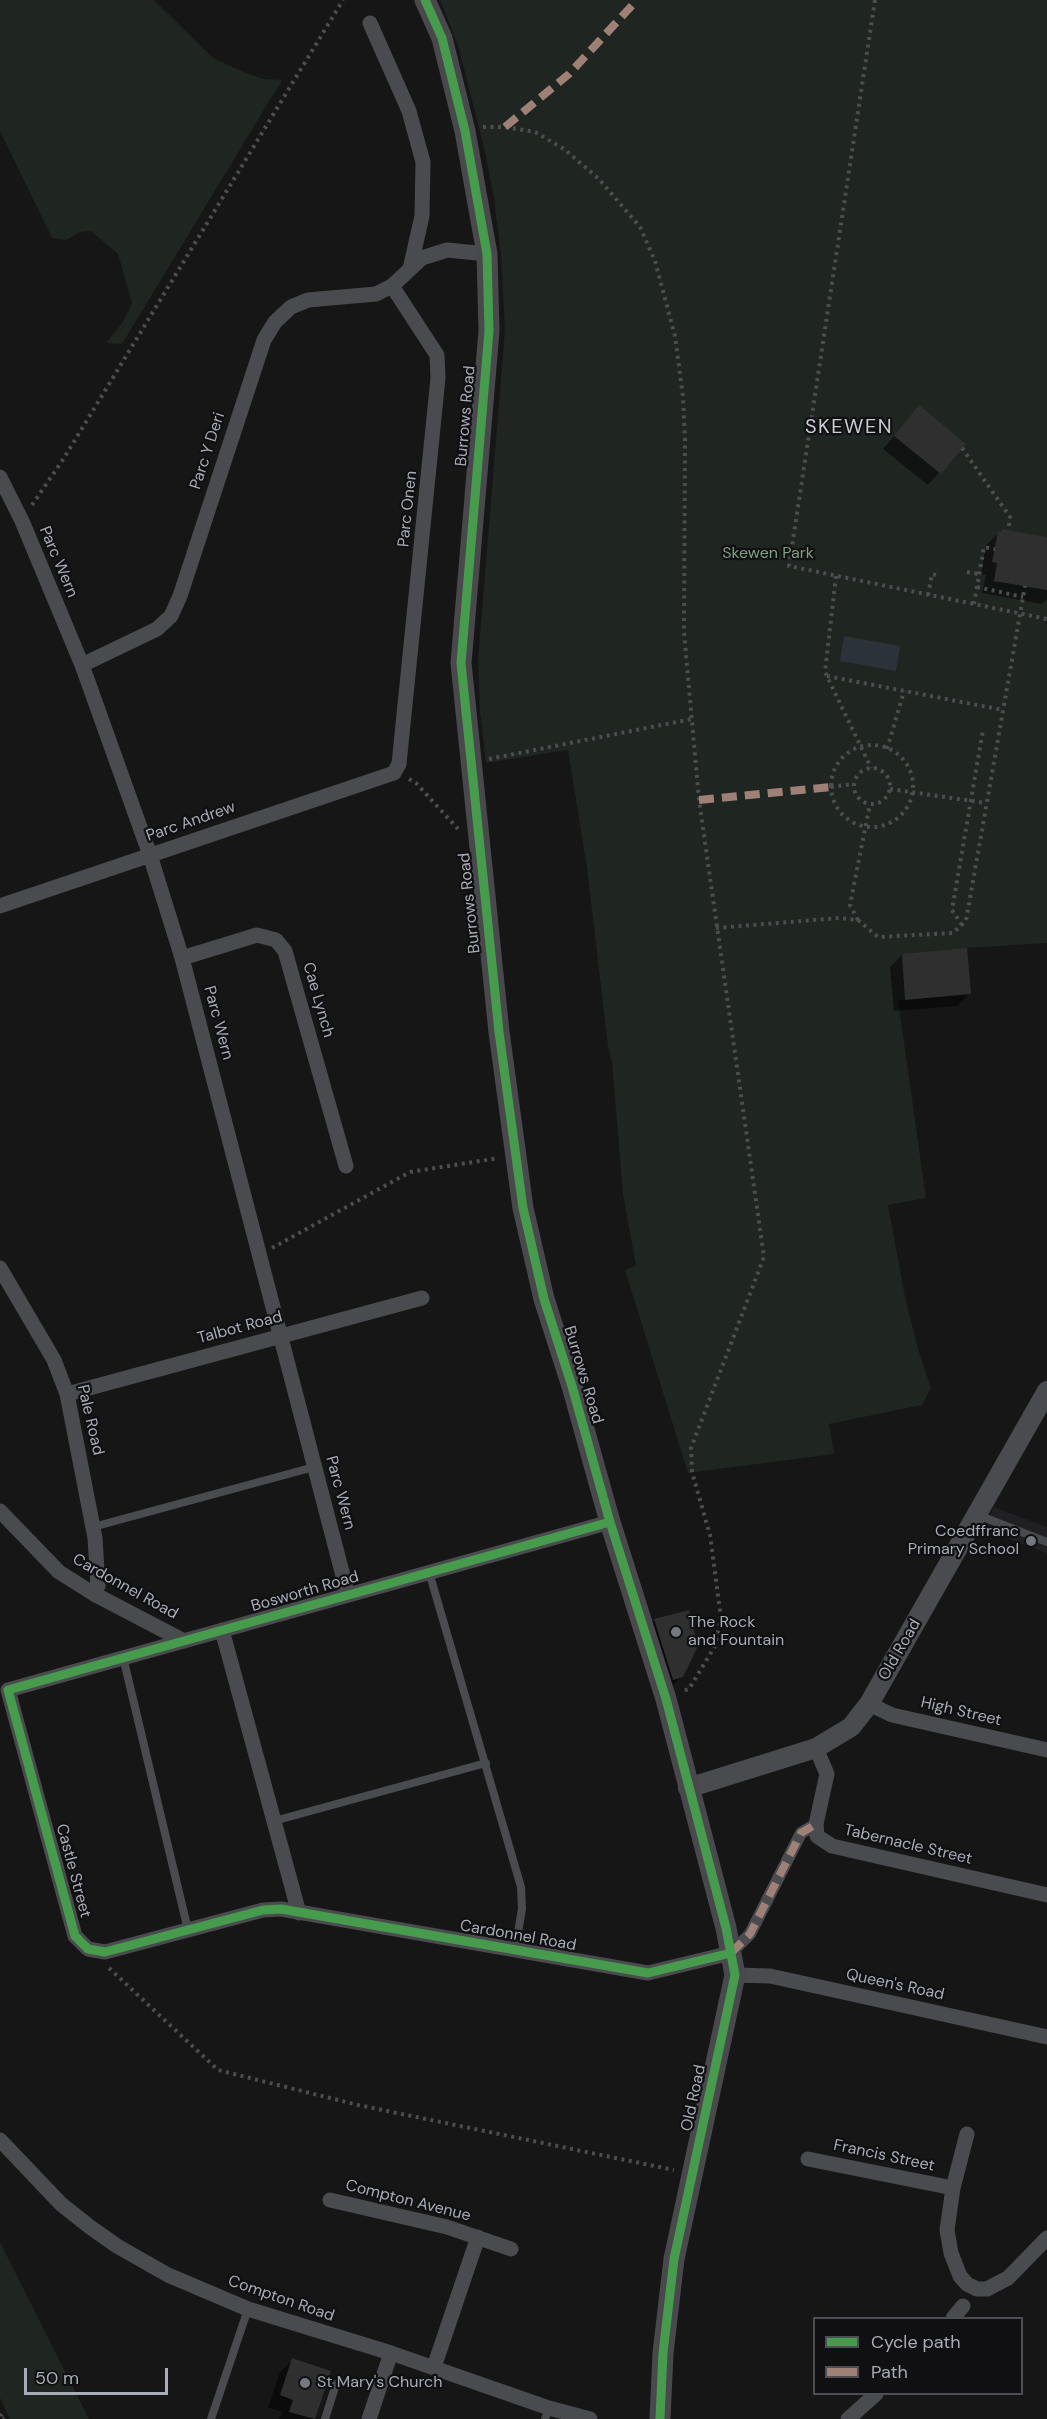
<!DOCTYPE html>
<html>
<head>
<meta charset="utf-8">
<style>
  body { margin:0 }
  #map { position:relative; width:1047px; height:2419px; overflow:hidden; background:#161616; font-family:"DM Sans",sans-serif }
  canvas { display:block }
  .legend { position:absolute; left:813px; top:2317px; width:210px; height:78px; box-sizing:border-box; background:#101012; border:2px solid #4d4e54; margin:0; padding:8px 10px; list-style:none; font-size:18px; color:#a8acb6 }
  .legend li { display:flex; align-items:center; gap:12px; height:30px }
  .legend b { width:30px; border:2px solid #4d4e54 }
  .scale { position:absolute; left:24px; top:2368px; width:144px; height:27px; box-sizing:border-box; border:3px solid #a8acb6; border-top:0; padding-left:8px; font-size:18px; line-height:21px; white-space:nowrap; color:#a8acb6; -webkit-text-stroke:4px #101012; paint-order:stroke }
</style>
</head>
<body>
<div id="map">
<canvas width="1047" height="2419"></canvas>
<ul class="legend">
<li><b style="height:8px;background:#469c4c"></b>Cycle path</li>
<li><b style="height:8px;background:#9e8076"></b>Path</li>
</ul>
<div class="scale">50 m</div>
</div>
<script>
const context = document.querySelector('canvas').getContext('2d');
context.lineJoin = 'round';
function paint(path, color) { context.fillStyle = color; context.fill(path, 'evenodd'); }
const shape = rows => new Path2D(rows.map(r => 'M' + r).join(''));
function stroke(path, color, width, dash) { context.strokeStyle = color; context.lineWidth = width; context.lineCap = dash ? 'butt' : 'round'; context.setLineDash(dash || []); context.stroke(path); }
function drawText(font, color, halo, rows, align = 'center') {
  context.font = font + ' "DM Sans",sans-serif'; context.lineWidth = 4.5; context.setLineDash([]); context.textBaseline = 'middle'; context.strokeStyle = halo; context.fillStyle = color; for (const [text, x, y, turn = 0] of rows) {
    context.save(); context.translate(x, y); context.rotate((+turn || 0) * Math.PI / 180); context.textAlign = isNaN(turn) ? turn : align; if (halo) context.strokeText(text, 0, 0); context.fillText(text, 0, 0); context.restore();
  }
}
const built = shape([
  [994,1507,1047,1527,1047,1553,982,1529]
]);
const green = shape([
  [0,0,154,0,213,58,246,73,264,79,282,80,122,344,106,343,123,322,132,303,118,254,91,231,80,232,66,240,52,238,0,131],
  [440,0,1047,0,1047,943,967,948,971,994,898,1000,926,1198,888,1205,905,1297,918,1349,931,1388,922,1405,829,1424,834,1454,688,1473,625,1270,636,1266,623,1194,612,1063,608,1046,587,868,568,750,486,763,480,711,478,661,505,329,501,256,494,198,484,148,458,45],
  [0,2242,89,2419,10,2419,0,2398]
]);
const water = shape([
  [844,636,900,646,896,671,840,661]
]);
const shadow = shape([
  [919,407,964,444,928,485,883,449],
  [1002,530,1047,539,1047,599,1042,604,982,593,986,575,981,574,986,545],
  [902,955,969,994,957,1006,894,1011,890,967],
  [655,1620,682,1676,669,1689,643,1632],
  [292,2360,329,2372,313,2419,279,2419,282,2412,268,2407,280,2372]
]);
const building = shape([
  [919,405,966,444,941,474,894,436],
  [1002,529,1047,537,1047,590,994,581,997,563,992,562,998,531,1001,532],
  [967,948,971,994,905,1000,902,954],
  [689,1610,698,1646,683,1677,673,1680,654,1619],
  [292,2358,331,2371,315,2419,289,2412,293,2400,280,2395]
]);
const path = shape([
  [875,0,789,566,1047,619],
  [483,127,505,127,535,132,564,149,599,179,640,227,655,261,675,336,683,397,685,440,684,632,699,800,764,1257,691,1448,692,1472,710,1535,721,1618,715,1646,689,1689,683,1691],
  [962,448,1010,517,1009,526],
  [32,505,64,458,343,0],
  [967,572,979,574],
  [836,576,825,672,871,768],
  [977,587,1023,597],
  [928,595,932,574,939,576],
  [974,604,984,547,995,549],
  [827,676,1003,710],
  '831 786a41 41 0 1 1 82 0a41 41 0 1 1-82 0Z',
  [887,749,904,691],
  [489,759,692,719],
  '854 786a18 18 0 1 1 36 0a18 18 0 1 1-36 0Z',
  [409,779,416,783,458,829],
  [831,787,853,784],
  [890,789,986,803],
  [858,920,850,905,870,804],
  [962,925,952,910,983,730],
  [716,928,839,918,858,920,878,937,953,933,966,921,1025,586],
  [272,1248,410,1172,499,1158],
  [109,1968,218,2070,358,2105,674,2170]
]);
const service = shape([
  [978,1515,1047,1542],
  [93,1527,314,1467],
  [429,1572,521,1887,522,1909,515,1950],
  [123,1657,188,1930],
  [274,1821,486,1763],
  [211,2419,248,2309],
  [325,2419,336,2384],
  [545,2419,549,2408]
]);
const pedestrian = shape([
  [731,1953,750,1934,801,1833,816,1824]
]);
const minor = shape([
  [370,23,409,111,423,162,422,216,410,269],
  [0,477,22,521,82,665,150,855,182,958,348,1595],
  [82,665,157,629,171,616,180,596,264,340,275,322,291,307,308,300,376,294,392,286,422,258,447,250,487,254],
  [0,906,394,773,399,764,438,378,437,355,392,286],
  [182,958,257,935,276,940,285,951,346,1166],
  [0,1268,54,1360,67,1394,95,1538,98,1586,94,1594],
  [67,1394,422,1298],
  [0,1511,59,1572,94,1594,184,1641],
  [610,1522,8,1690,75,1936,88,1949,105,1952,263,1910,281,1909,648,1973,731,1953],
  [222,1630,299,1913],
  [869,1704,892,1715,1047,1750],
  [816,1748,827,1774,816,1824,817,1836,832,1846,1047,1895],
  [735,1975,770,1976,1047,2037],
  [0,2140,61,2204,90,2227,117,2246,168,2275,248,2309,391,2353,549,2408,590,2419],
  [808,2159,953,2188,947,2230,951,2253,960,2276,967,2284,977,2289,987,2289,1008,2278,1047,2238],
  [953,2188,967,2134],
  [330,2200,447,2227,511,2249],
  [953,2318,963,2306],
  [434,2367,478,2237],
  [369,2419,391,2353],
  [848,2419,876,2394]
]);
const tertiary = shape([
  [688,1788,816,1748,851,1727,869,1704,1047,1391]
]);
const secondary = shape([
  [425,0,442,38,465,131,487,254,489,331,461,663,499,1032,523,1208,544,1299,572,1386,610,1522,666,1699,726,1928,735,1975,674,2259,663,2353,660,2419]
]);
const rail = shape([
  [0,2417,1,2419]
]);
const quiet = shape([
  [505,127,569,74,637,0],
  [699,800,831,787],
  [731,1953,750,1934,801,1833,816,1824]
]);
const cycleway = shape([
  [425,0,442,38,465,131,487,254,489,331,461,663,499,1032,523,1208,544,1299,572,1386,610,1522,666,1699,726,1928,735,1975,674,2259,663,2353,660,2419],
  [610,1522,8,1690,75,1936,88,1949,105,1952,263,1910,281,1909,648,1973,731,1953]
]);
const markers = [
  [1031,1541,6,"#75787e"],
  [676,1632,6,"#75787e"],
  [305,2383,6,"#75787e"]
];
const streetNames = [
  ["Burrows Road",466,416,-85],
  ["Parc Y Deri",208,451,-72],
  ["Parc Onen",408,509,-84],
  ["Parc Wern",58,562,67],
  ["Parc Andrew",191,822,-19],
  ["Burrows Road",470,903,-96],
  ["Cae Lynch",318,1000,74],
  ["Parc Wern",218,1023,75],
  ["Talbot Road",240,1328,-15],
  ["Burrows Road",583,1375,73],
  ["Pale Road",90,1420,77],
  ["Parc Wern",340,1493,75],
  ["Cardonnel Road",125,1587,29],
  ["Bosworth Road",305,1592,-16],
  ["Old Road",900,1650,-60],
  ["High Street",961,1712,13],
  ["Tabernacle Street",908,1845,13],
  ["Castle Street",73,1871,75],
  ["Cardonnel Road",518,1936,10],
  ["Queen's Road",895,1985,12],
  ["Old Road",694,2098,-78],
  ["Francis Street",884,2156,12],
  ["Compton Avenue",408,2201,14],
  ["Compton Road",281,2299,19]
];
const parkNames = [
  ["Skewen Park",768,554]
];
const poiNames = [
  ["Coedffranc",1019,1532,"right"],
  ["Primary School",1019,1550,"right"],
  ["The Rock",688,1623],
  ["and Fountain",688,1641],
  ["St Mary's Church",317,2383]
];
const quarterNames = [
  ["SKEWEN",849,428]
];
paint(built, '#202022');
paint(green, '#1f2520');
paint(water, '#2c3239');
paint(shadow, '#0007');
paint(building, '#2f2f30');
stroke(path, '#4c4d50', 4, [3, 4.5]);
stroke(service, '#4a4b4f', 8);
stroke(pedestrian, '#4a4b4f', 12);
stroke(minor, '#4a4b4f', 15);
stroke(tertiary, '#4a4b4f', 20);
stroke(secondary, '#49494d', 21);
stroke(rail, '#4b4c4e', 7);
stroke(rail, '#101012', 4.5, [14]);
stroke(quiet, '#9e8076', 8, [15, 8]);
stroke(cycleway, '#469c4c', 9);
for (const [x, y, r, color] of markers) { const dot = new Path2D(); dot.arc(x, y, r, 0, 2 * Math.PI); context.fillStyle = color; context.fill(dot); stroke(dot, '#101012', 2); }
drawText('16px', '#a8acb6', '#101012', streetNames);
drawText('16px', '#80a083', '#101012', parkNames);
drawText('16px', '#a8acb6', '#101012', poiNames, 'left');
context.letterSpacing = '1.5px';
drawText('20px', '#c9cbd3', '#101012', quarterNames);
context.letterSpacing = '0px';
</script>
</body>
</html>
